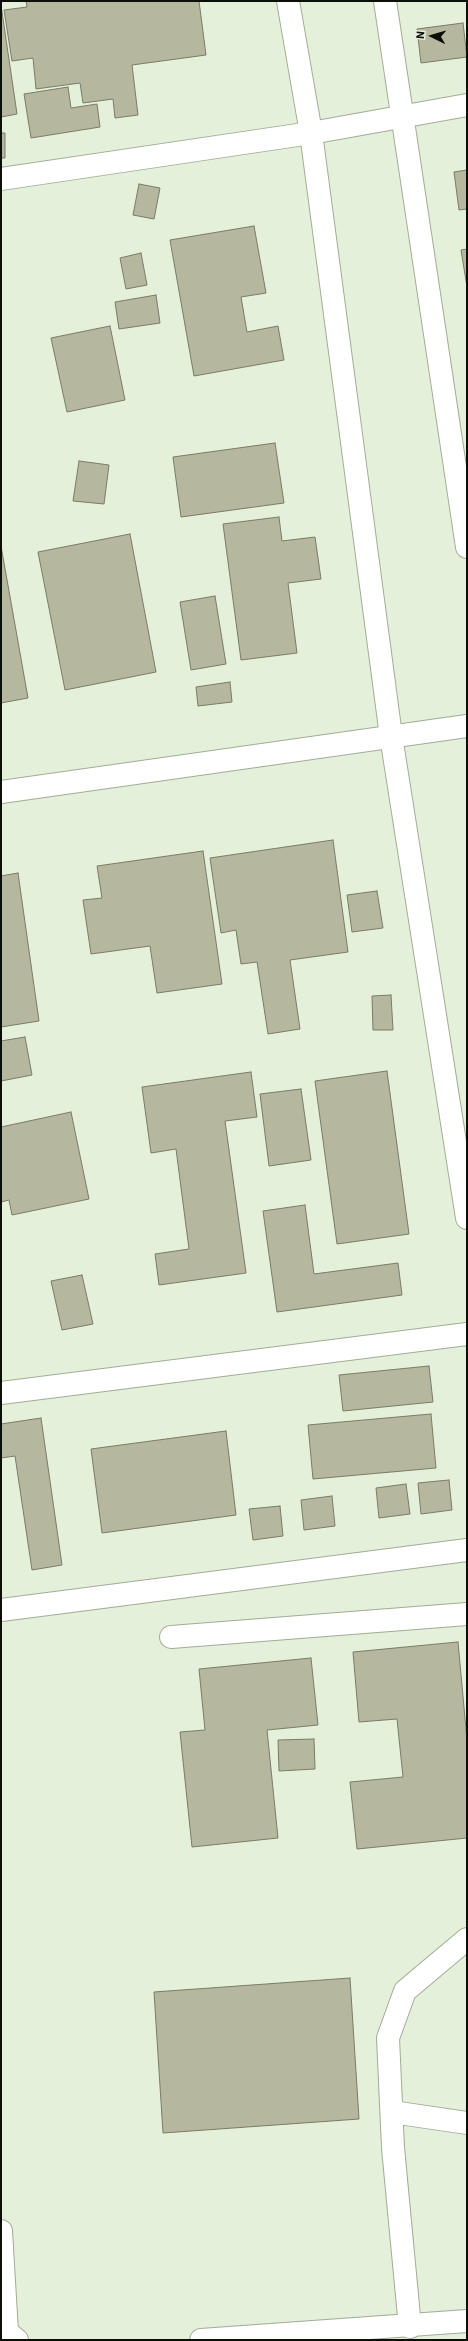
<!DOCTYPE html>
<html>
<head>
<meta charset="utf-8">
<style>
  body { margin:0 }
  #map { position:relative; width:468px; height:2341px; overflow:hidden; background:#e4f0d9; font-family:"IBM Plex Sans",sans-serif }
  canvas { display:block }
  .frame { position:absolute; inset:0; border:2px solid #0b0f08; pointer-events:none }
  .north { position:absolute; left:412px; top:16px; width:40px; height:40px; -webkit-text-stroke:3px #e4f0d9; paint-order:stroke; rotate:275deg; font-size:11px; font-weight:700; line-height:16px; text-align:center; color:#0b0f08 }
  .north::after { content:''; display:block; margin:auto; width:14px; height:18px; background:#0b0f08; clip-path:polygon(50% 0,100% 100%,50% 72%,0 100%) }
</style>
</head>
<body>
<div id="map">
<canvas width="468" height="2341"></canvas>
<div class="frame"></div>
<div class="north">N</div>
</div>
<script>
const context = document.querySelector('canvas').getContext('2d');
context.lineJoin = 'round';
function paint(path, color) { context.fillStyle = color; context.fill(path, 'evenodd'); }
const shape = rows => new Path2D(rows.map(r => 'M' + r).join(''));
function stroke(path, color, width, dash) { context.strokeStyle = color; context.lineWidth = width; context.lineCap = dash ? 'butt' : 'round'; context.setLineDash(dash || []); context.stroke(path); }
const building = shape([
  [26,1,199,1,206,55,132,65,138,115,115,118,113,99,83,103,80,83,36,89,33,58,12,61,4,10,27,7,26,1],
  [1,5,17,114,1,117,1,5],
  [463,23,467,57,421,63,417,29,463,23],
  [68,87,71,108,97,104,100,127,31,138,24,94,68,87],
  [1,133,5,133,5,158,1,158,1,133],
  [467,170,467,209,459,210,454,172,467,170],
  [139,184,160,188,154,219,133,215,139,184],
  [254,226,266,293,241,297,247,332,278,326,284,360,194,376,170,240,254,226],
  [467,249,467,287,461,250,467,249],
  [141,253,147,285,126,289,120,258,141,253],
  [156,295,160,323,119,329,115,302,156,295],
  [110,326,125,400,67,412,51,338,110,326],
  [275,443,284,503,181,517,173,457,275,443],
  [79,461,109,465,104,504,73,501,79,461],
  [279,517,282,541,315,537,321,579,288,583,297,653,241,660,223,524,279,517],
  [130,534,156,672,65,690,38,552,130,534],
  [1,546,28,698,1,703,1,546],
  [215,596,226,664,191,670,180,602,215,596],
  [230,682,232,702,198,706,196,687,230,682],
  [333,840,348,952,290,960,300,1029,268,1034,257,962,241,964,236,930,221,933,210,858,333,840],
  [203,851,222,984,157,993,150,946,91,954,83,900,102,898,97,866,203,851],
  [18,873,39,1021,1,1027,1,876,18,873],
  [377,891,383,928,352,932,347,895,377,891],
  [391,995,393,1030,373,1030,372,996,391,995],
  [25,1037,32,1075,1,1081,1,1041,25,1037],
  [387,1071,409,1234,337,1244,315,1081,387,1071],
  [251,1072,257,1117,225,1121,246,1273,159,1285,155,1254,189,1249,176,1149,151,1153,142,1087,251,1072],
  [301,1089,311,1160,269,1166,260,1094,301,1089],
  [71,1112,89,1199,12,1215,9,1200,1,1202,1,1127,71,1112],
  [305,1205,314,1274,398,1263,402,1295,277,1312,263,1211,305,1205],
  [82,1275,93,1324,62,1330,51,1281,82,1275],
  [429,1366,433,1402,343,1411,339,1375,429,1366],
  [431,1414,436,1468,313,1479,308,1425,431,1414],
  [41,1418,62,1565,32,1570,15,1456,1,1458,1,1424,41,1418],
  [226,1431,236,1515,102,1533,91,1449,226,1431],
  [449,1480,452,1510,421,1514,418,1483,449,1480],
  [406,1484,410,1514,379,1518,376,1488,406,1484],
  [332,1496,335,1526,304,1530,301,1500,332,1496],
  [280,1506,283,1536,253,1540,249,1509,280,1506],
  [458,1642,467,1740,467,1838,357,1849,350,1782,403,1777,397,1719,359,1722,353,1652,458,1642],
  [311,1658,318,1725,267,1730,278,1838,192,1847,180,1732,205,1730,199,1669,311,1658],
  [314,1739,315,1769,279,1771,278,1740,314,1739],
  [350,1978,359,2119,163,2133,154,1992,350,1978]
]);
const minor = shape([
  [288,1,311,133,391,736,467,1218],
  [385,1,467,547],
  [1,179,311,133,467,105],
  [1,792,467,726],
  [1,1393,467,1334],
  [1,1610,467,1550],
  [171,1637,467,1614],
  [392,2112,467,2123],
  [410,2327,393,2148,388,2038,405,1991,467,1939]
]);
const tertiary = shape([
  [1,2231,7,2332,17,2340],
  [201,2340,467,2321]
]);
paint(building, '#b5b79f');
stroke(building, '#7a7b65', 1);
stroke(minor, '#a1ac96', 24);
stroke(tertiary, '#a1ac96', 24);
stroke(minor, '#fff', 22);
stroke(tertiary, '#fff', 22);
</script>
</body>
</html>
